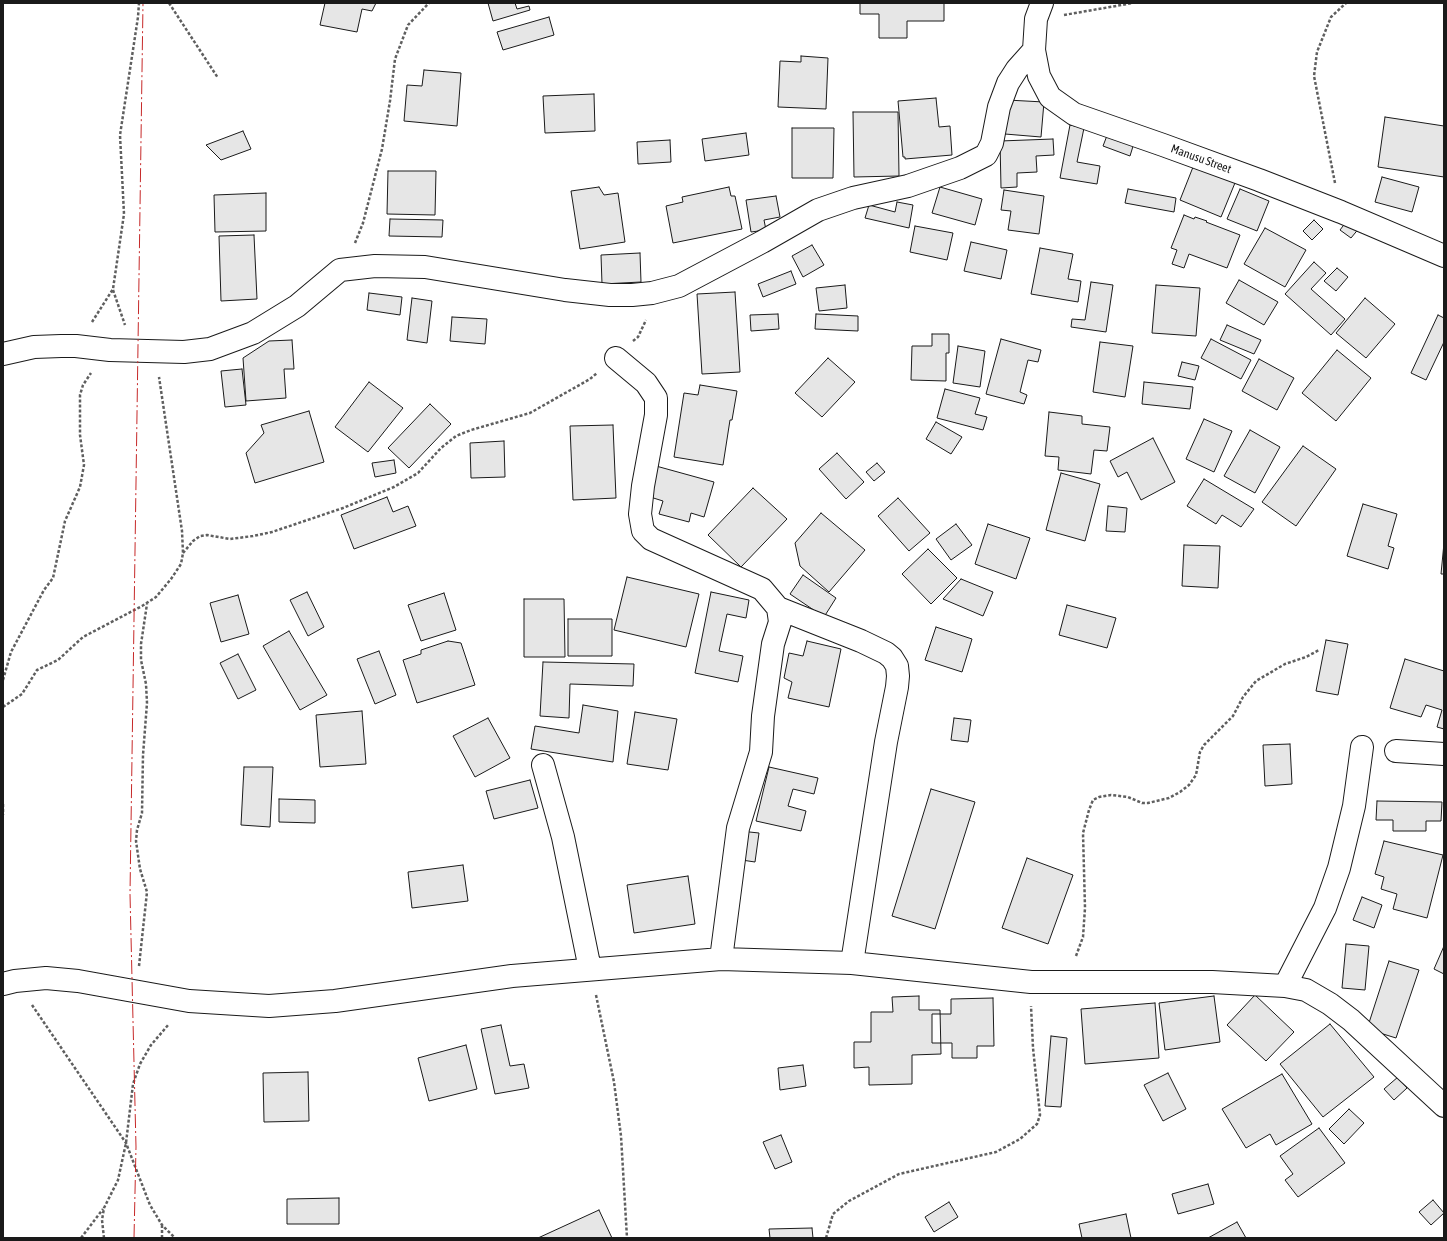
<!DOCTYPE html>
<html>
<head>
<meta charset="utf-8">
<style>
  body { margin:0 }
  #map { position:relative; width:1447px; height:1241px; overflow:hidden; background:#fff; font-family:"Asap Condensed",sans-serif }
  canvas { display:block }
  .frame { position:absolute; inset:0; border:4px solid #1a1a1a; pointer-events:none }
</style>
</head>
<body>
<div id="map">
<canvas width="1447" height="1241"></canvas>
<div class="frame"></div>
</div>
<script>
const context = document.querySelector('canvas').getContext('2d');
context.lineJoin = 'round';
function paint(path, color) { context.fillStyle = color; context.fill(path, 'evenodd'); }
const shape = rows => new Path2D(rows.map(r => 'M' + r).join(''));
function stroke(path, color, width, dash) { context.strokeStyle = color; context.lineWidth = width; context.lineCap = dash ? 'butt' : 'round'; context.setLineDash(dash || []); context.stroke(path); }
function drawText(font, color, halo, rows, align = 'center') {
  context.font = font + ' "Asap Condensed",sans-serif'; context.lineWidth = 3; context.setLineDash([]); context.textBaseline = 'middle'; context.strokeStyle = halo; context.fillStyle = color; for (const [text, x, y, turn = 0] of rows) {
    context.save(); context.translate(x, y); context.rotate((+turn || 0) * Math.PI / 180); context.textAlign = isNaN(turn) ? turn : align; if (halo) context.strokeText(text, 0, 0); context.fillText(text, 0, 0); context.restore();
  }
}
const building = shape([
  [325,3,376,3,372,11,362,9,357,32,320,25,325,3],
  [488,3,515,3,517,9,529,6,530,10,493,21,488,3],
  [860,3,944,3,944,21,907,21,907,38,879,38,879,14,860,14,860,3],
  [549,17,554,35,503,50,497,32,549,17],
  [801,56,828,58,826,109,778,107,780,61,801,62,801,56],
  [424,70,461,73,457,126,404,121,407,85,422,86,424,70],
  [594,94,595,131,545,133,543,96,594,94],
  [936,98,939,127,950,126,952,155,905,159,905,157,903,157,898,101,936,98],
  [1007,100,1044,102,1041,137,1005,134,1007,100],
  [853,112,898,112,899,176,854,177,853,112],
  [1385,117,1444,126,1444,177,1378,167,1385,117],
  [1070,125,1084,128,1077,162,1100,166,1097,184,1060,178,1070,125],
  [792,128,834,128,833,178,792,178,792,128],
  [243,131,251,149,221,160,206,145,243,131],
  [746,133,749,155,705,161,702,139,746,133],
  [1108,133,1134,143,1130,156,1103,146,1108,133],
  [1053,139,1054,155,1036,156,1037,172,1017,173,1017,187,1001,188,1000,141,1053,139],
  [670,140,671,162,638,164,637,142,670,140],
  [1195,162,1237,178,1221,217,1180,200,1195,162],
  [388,171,436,171,435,215,387,214,388,171],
  [1382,177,1419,187,1412,212,1375,202,1382,177],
  [599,187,604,195,618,193,625,242,580,249,571,191,599,187],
  [729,187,731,196,735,196,742,229,673,243,666,206,683,202,682,197,729,187],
  [940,187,982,199,975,225,932,213,940,187],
  [1128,189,1176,198,1174,212,1125,203,1128,189],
  [1240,189,1269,201,1257,231,1227,219,1240,189],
  [1004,190,1044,196,1039,234,1008,230,1011,211,1001,210,1004,190],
  [266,193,266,231,215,232,214,195,266,193],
  [776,196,780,217,764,220,766,230,751,232,746,200,776,196],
  [897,202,913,205,909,228,865,218,869,205,895,212,897,202],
  [1184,215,1194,219,1195,217,1207,221,1206,222,1240,235,1227,268,1189,254,1184,268,1172,264,1177,250,1171,248,1184,215],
  [1349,218,1360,227,1351,238,1340,230,1349,218],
  [390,219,443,220,442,237,389,236,390,219],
  [1314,220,1323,229,1312,240,1303,231,1314,220],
  [915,226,953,233,947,260,910,252,915,226],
  [1265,228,1306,250,1285,287,1244,264,1265,228],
  [254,235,257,299,221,301,219,236,254,235],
  [971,242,1007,250,1001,279,964,271,971,242],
  [812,245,824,265,803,277,792,256,812,245],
  [1040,248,1073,254,1068,279,1081,281,1078,302,1031,294,1040,248],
  [640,253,641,282,602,284,601,255,640,253],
  [1314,262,1326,273,1311,289,1345,319,1331,335,1285,294,1314,262],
  [1337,268,1348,277,1336,291,1324,281,1337,268],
  [791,271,796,284,763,297,758,284,791,271],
  [1239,280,1278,302,1264,325,1226,303,1239,280],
  [1091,282,1113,285,1106,332,1071,327,1072,319,1085,320,1091,282],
  [845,285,847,308,819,311,816,288,845,285],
  [1156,285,1200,288,1196,336,1152,333,1156,285],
  [735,292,740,372,702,374,697,294,735,292],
  [369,293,402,297,400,315,367,310,369,293],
  [412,298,432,301,427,343,407,340,412,298],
  [1365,298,1395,324,1366,358,1336,333,1365,298],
  [778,314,779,329,751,331,750,315,778,314],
  [816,314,858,316,858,331,815,329,816,314],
  [1438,315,1444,318,1444,342,1426,380,1411,373,1438,315],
  [452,317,487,319,485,344,450,341,452,317],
  [1227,325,1261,340,1254,354,1220,340,1227,325],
  [932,334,949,334,949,353,946,353,946,381,911,380,912,346,932,346,932,334],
  [1001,339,1041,350,1038,362,1028,360,1020,392,1027,395,1024,404,986,394,1001,339],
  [1211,339,1251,360,1241,379,1201,358,1211,339],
  [292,340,294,369,284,369,286,398,246,401,243,358,269,341,292,340],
  [1100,342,1133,346,1125,397,1093,392,1100,342],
  [958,346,985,351,980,387,953,383,958,346],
  [1337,350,1371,378,1336,421,1302,393,1337,350],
  [828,358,855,382,822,417,795,393,828,358],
  [1259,359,1294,378,1277,410,1242,391,1259,359],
  [1182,362,1199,366,1195,380,1178,376,1182,362],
  [242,369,246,405,225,407,221,371,242,369],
  [369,382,403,408,368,452,335,427,369,382],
  [1144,382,1193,387,1190,409,1142,404,1144,382],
  [700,385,737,391,732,420,730,420,723,465,674,457,684,393,698,395,700,385],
  [945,389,980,398,975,414,987,417,983,430,937,418,945,389],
  [430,404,451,424,409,468,388,448,430,404],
  [309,411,324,462,255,483,246,453,264,433,261,425,309,411],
  [1049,412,1082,416,1082,424,1110,427,1107,451,1094,450,1091,474,1058,470,1059,457,1045,456,1049,412],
  [1204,419,1232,431,1214,472,1186,459,1204,419],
  [936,422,962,437,951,454,926,439,936,422],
  [613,425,616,498,573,500,570,426,613,425],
  [1250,430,1280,447,1255,493,1224,476,1250,430],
  [1153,438,1175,482,1141,500,1127,472,1118,477,1110,461,1153,438],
  [504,441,505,477,471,478,470,443,504,441],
  [1303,446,1336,469,1296,526,1262,502,1303,446],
  [837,453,864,482,846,499,819,469,837,453],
  [394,460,396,473,375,477,372,463,394,460],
  [877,463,885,472,874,481,866,472,877,463],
  [656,466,714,482,704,517,691,513,689,522,659,514,663,501,647,496,656,466],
  [1061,473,1100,484,1085,541,1046,530,1061,473],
  [1204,479,1254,509,1241,527,1222,515,1216,524,1187,506,1204,479],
  [753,488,787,519,741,567,708,535,753,488],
  [387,497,393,512,408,506,416,526,354,549,341,515,387,497],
  [898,498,930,533,909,551,878,516,898,498],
  [1363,504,1397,514,1388,546,1394,548,1388,569,1347,556,1363,504],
  [1108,506,1127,508,1125,532,1106,531,1108,506],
  [821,513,865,550,829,592,800,566,795,543,821,513],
  [956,524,972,545,951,560,936,539,956,524],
  [988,524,1030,538,1016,579,975,564,988,524],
  [1444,543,1444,574,1441,574,1444,543],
  [1184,545,1220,546,1218,588,1182,586,1184,545],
  [928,549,957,578,931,604,902,574,928,549],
  [803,575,836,598,824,617,790,594,803,575],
  [627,577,699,594,686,647,614,630,627,577],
  [961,579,993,592,983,616,943,599,961,579],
  [307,592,324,627,308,636,290,600,307,592],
  [711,592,749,600,746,618,727,614,719,651,743,656,738,682,695,673,711,592],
  [444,593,456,630,421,641,408,605,444,593],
  [238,595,249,634,221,642,210,603,238,595],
  [524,599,564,599,565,657,524,657,524,599],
  [1067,605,1116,618,1107,648,1059,635,1067,605],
  [568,619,612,619,612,656,568,656,568,619],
  [936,627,972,639,962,672,925,660,936,627],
  [289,631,327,695,300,710,263,646,289,631],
  [1326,640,1348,644,1338,695,1316,691,1326,640],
  [448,641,461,643,475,685,417,703,403,660,421,654,421,650,448,641],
  [807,641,841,649,829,707,788,698,792,682,784,678,789,653,803,656,807,641],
  [379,651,396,695,375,704,357,659,379,651],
  [238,654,256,690,238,699,220,663,238,654],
  [1405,659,1444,671,1444,729,1437,727,1442,710,1426,705,1421,717,1390,708,1405,659],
  [543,662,634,664,633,686,570,684,569,718,540,716,543,662],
  [583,705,618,711,613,762,531,749,535,726,579,733,583,705],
  [362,711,366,764,320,767,316,715,362,711],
  [635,712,677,719,668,770,627,764,635,712],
  [488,718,510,758,475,777,453,736,488,718],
  [954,718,971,720,968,742,951,740,954,718],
  [1290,744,1292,784,1265,786,1263,745,1290,744],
  [244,767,273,767,270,827,241,825,244,767],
  [769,767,818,778,814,794,793,789,788,806,806,811,801,831,756,821,769,767],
  [530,780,538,808,494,819,486,791,530,780],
  [931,789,975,802,935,929,892,916,931,789],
  [279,799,315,800,315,823,279,822,279,799],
  [1377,801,1442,802,1441,821,1426,821,1426,831,1393,831,1393,820,1376,820,1377,801],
  [740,831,759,833,755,862,735,859,740,831],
  [1384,841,1443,855,1427,918,1393,909,1397,894,1381,889,1384,877,1375,874,1384,841],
  [1027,858,1073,875,1048,944,1002,928,1027,858],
  [463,865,468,901,412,908,408,872,463,865],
  [688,876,695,924,634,933,627,885,688,876],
  [1362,897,1382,905,1374,928,1353,920,1362,897],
  [1346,944,1369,946,1365,990,1342,988,1346,944],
  [1444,946,1444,974,1434,969,1444,946],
  [1389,961,1419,970,1396,1038,1367,1029,1389,961],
  [1255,995,1294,1032,1266,1061,1227,1025,1255,995],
  [919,996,919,1010,940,1010,941,1054,912,1055,912,1084,869,1085,869,1067,854,1068,854,1042,871,1042,871,1012,893,1012,892,997,919,996],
  [1214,996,1220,1042,1165,1050,1159,1003,1214,996],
  [993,998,994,1046,977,1046,977,1058,952,1058,952,1043,932,1043,932,1014,951,1014,951,999,993,998],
  [1155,1003,1159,1058,1085,1064,1081,1009,1155,1003],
  [1330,1024,1374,1077,1323,1117,1280,1064,1330,1024],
  [501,1025,510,1066,524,1064,529,1088,495,1094,481,1029,501,1025],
  [1051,1036,1067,1038,1061,1107,1045,1106,1051,1036],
  [466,1045,477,1089,429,1101,418,1058,466,1045],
  [803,1065,806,1086,780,1090,778,1068,803,1065],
  [308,1072,309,1121,264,1122,263,1073,308,1072],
  [1168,1073,1186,1109,1163,1121,1144,1085,1168,1073],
  [1282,1074,1312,1124,1276,1145,1270,1134,1246,1148,1222,1109,1282,1074],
  [1398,1077,1407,1088,1394,1100,1384,1089,1398,1077],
  [1349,1109,1364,1123,1344,1144,1329,1129,1349,1109],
  [1319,1128,1345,1163,1298,1197,1285,1180,1293,1174,1280,1156,1319,1128],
  [781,1135,792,1162,775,1169,763,1142,781,1135],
  [1208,1184,1214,1204,1178,1214,1172,1194,1208,1184],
  [339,1198,339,1224,287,1224,287,1199,339,1198],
  [1433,1200,1444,1213,1431,1225,1419,1212,1433,1200],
  [949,1202,958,1217,934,1232,925,1217,949,1202],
  [599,1210,612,1238,538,1238,599,1210],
  [1126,1214,1131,1238,1082,1238,1079,1224,1126,1214],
  [1237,1222,1246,1238,1208,1238,1237,1222],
  [812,1228,813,1238,770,1238,769,1229,812,1228]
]);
const path = shape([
  [169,3,218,78],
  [1064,15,1133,3],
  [1335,183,1314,76,1317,52,1331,17,1346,3],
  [355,243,363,223,382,149,390,101,395,59,408,25,429,3],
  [113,290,125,325],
  [92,322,113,289,124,214,120,135,138,17,139,3],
  [633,341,638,337,646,320],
  [183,553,193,541,200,536,207,535,230,539,253,536,272,532,343,508,394,487,418,473,441,448,456,436,471,430,530,413,590,379,597,373],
  [3,680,11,652,44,590,53,578,65,521,80,487,84,465,80,435,80,395,83,385,91,373],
  [3,707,22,694,37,670,58,660,83,637,142,606,156,597,171,579,181,564,183,553,182,531,159,377],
  [3,804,3,815],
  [1076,956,1083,937,1085,908,1083,833,1089,810,1093,800,1099,797,1111,795,1128,797,1142,803,1148,803,1169,798,1180,792,1189,785,1196,775,1200,752,1204,745,1233,716,1243,697,1256,681,1285,664,1306,657,1319,650],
  [139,966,147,892,140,869,136,841,137,830,142,813,143,755,147,703,146,684,141,660,141,644,147,604],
  [596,995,614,1082,621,1136,627,1238],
  [32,1005,126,1143,150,1205,162,1225,175,1238],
  [81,1238,103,1209],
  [104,1238,102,1220,104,1208,118,1180,126,1143,133,1084,140,1064,151,1045,169,1024],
  [162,1238,162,1226],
  [826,1238,833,1214,849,1201,899,1174,996,1152,1020,1139,1037,1124,1040,1115,1033,1048,1031,1006]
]);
const street = shape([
  [1042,3,1036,19,1034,50,1039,76,1050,97,1074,114,1163,145,1259,180,1341,212,1444,256],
  [3,354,34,347,61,346,76,346,110,350,184,352,210,349,253,333,297,306,340,270,375,266,425,267,565,290,610,295,632,295,652,293,679,286,762,242,818,210,853,198,908,186,960,168,986,155,992,143,999,107,1008,83,1017,69,1034,50],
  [616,358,646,383,656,398,656,415,643,486,640,514,643,531,651,539,762,589,778,608,780,622,773,644,763,716,761,752,738,828,721,959],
  [778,608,861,641,886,653,892,658,897,666,898,676,897,687,886,742,852,963],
  [1396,751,1444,754],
  [543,765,563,837,590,969],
  [3,984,15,981,46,978,78,981,189,1001,269,1006,335,1001,512,976,721,959,852,963,1031,982,1212,982,1285,986,1306,990,1330,1004,1351,1020,1444,1106],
  [1285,986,1325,908,1339,868,1354,806,1362,747]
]);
const power = shape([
  [134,1238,136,1147,130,894,143,3]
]);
const streetNames = [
  ["Manusu Street",1201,159,20]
];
paint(building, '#e6e6e6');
stroke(building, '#1a1a1a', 1);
stroke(street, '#1a1a1a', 24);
stroke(path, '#5f5f5f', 2.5, [3, 2]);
stroke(street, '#fff', 22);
stroke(power, '#c62828', 1, [14, 3, 2, 3]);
drawText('12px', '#1a1a1a', '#fff', streetNames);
</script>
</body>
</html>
